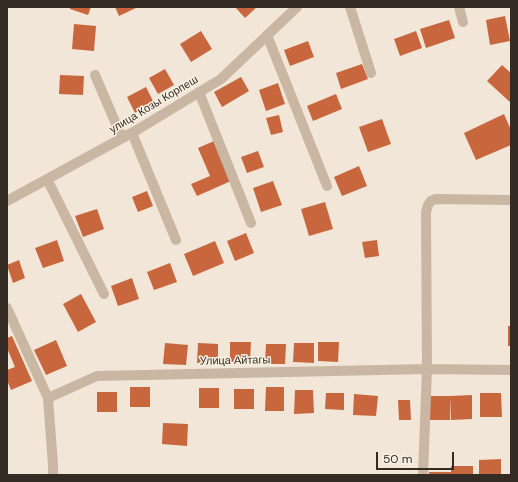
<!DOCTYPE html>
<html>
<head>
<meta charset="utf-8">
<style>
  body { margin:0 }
  #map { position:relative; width:518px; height:482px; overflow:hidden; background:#f1e6d7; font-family:"DM Sans",sans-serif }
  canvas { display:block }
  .frame { position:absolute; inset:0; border:8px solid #342b25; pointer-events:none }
  .scale { position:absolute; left:376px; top:452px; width:78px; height:18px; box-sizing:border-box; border:2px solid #342b25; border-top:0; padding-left:5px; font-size:12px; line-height:14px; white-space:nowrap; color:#342b25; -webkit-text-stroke:3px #f9f0e3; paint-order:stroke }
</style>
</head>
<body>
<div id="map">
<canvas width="518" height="482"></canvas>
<div class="frame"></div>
<div class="scale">50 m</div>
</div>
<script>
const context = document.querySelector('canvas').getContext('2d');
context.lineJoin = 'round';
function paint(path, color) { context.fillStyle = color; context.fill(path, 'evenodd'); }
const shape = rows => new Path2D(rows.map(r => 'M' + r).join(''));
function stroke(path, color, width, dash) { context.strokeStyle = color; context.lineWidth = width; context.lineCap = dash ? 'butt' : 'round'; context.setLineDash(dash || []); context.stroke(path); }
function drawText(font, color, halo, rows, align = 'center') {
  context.font = font + ' "DM Sans",sans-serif'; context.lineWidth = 3; context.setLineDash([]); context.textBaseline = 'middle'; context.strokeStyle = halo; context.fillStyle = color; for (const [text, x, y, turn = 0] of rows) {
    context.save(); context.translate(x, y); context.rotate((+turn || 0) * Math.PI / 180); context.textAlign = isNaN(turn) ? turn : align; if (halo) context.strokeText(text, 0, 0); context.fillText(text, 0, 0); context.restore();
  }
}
const building = shape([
  [70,7,91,7,88,15,70,9],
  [115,7,138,7,119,16],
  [235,7,257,7,245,18],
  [505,16,510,41,490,45,486,20],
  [449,20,455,38,426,48,420,29],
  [74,24,96,26,94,51,72,49],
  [201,31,212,49,191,62,180,44],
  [416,31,422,48,400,56,394,39],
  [308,41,314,57,290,66,284,50],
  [362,64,368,79,341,89,336,73],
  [502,65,511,73,511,103,487,81],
  [165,69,174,85,158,94,149,78],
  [60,75,84,76,83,95,59,94],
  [241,77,249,91,222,107,214,92],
  [278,83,285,104,266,111,259,90],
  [146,87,154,103,135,113,127,97],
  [336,94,342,109,313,121,307,106],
  [504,114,511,130,511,145,476,160,464,133],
  [279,115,283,132,271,135,266,118],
  [382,119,391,144,368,152,359,127],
  [214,141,231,181,197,196,191,184,210,176,198,148],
  [258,151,264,167,247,173,241,157],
  [359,166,367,186,342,196,334,177],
  [273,181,282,205,261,212,253,188],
  [147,191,153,206,138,212,132,197],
  [325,202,333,229,309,236,301,209],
  [97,209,104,229,83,237,75,216],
  [246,233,254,253,235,261,227,241],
  [57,240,64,261,43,268,35,248],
  [377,240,379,256,365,258,362,242],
  [215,241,224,263,193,276,184,254],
  [19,260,25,278,13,283,7,265],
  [170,263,177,282,154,290,147,272],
  [132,278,139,299,118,306,111,286],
  [81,294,96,322,78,332,63,304],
  [508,326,511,326,511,346,508,346],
  [12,336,32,381,11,390,7,380,7,370,15,367,7,348,7,338],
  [56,340,67,366,46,375,34,350],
  [230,342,251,342,250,362,230,362],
  [318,342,339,342,338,362,318,361],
  [165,343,188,345,186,365,163,364],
  [198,343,218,344,218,363,197,363],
  [294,343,314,343,314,363,293,362],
  [266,344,286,344,285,364,265,364],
  [130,387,150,387,150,407,130,407],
  [266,387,284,387,284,411,265,411],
  [199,388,219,388,219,408,199,408],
  [234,389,254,389,254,409,234,409],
  [295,390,313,390,314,413,294,414],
  [97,392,117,392,117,412,97,412],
  [326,393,344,393,344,410,325,409],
  [480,393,501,393,502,417,480,417],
  [354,394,378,396,376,416,353,415],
  [472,395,472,419,451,420,450,396],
  [428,396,450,396,450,420,428,420],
  [398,400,410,400,411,420,399,420],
  [163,423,188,424,187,446,162,444],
  [501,459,501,475,479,475,479,460],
  [451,466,473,466,473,475,451,475],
  [429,472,451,472,451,475,429,475]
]);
const minor = shape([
  [350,7,371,73],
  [459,7,463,22],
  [267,35,327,186],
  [95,75,122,138],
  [199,92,251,223],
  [132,133,176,240],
  [47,179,104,294],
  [7,201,137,130,221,79,297,7],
  [7,308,48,398,53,465,53,475],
  [48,398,97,376,427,369,511,370],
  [423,475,427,369,426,212,428,205,431,201,436,199,511,200]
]);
const streetNames = [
  ["улица Козы Корпеш",154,105,-31],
  ["Улица Айтагы",235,361,-1]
];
paint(building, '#c8673e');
stroke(minor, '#c9b7a3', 10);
drawText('11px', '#342b25', '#f9f0e3', streetNames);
</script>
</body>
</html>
